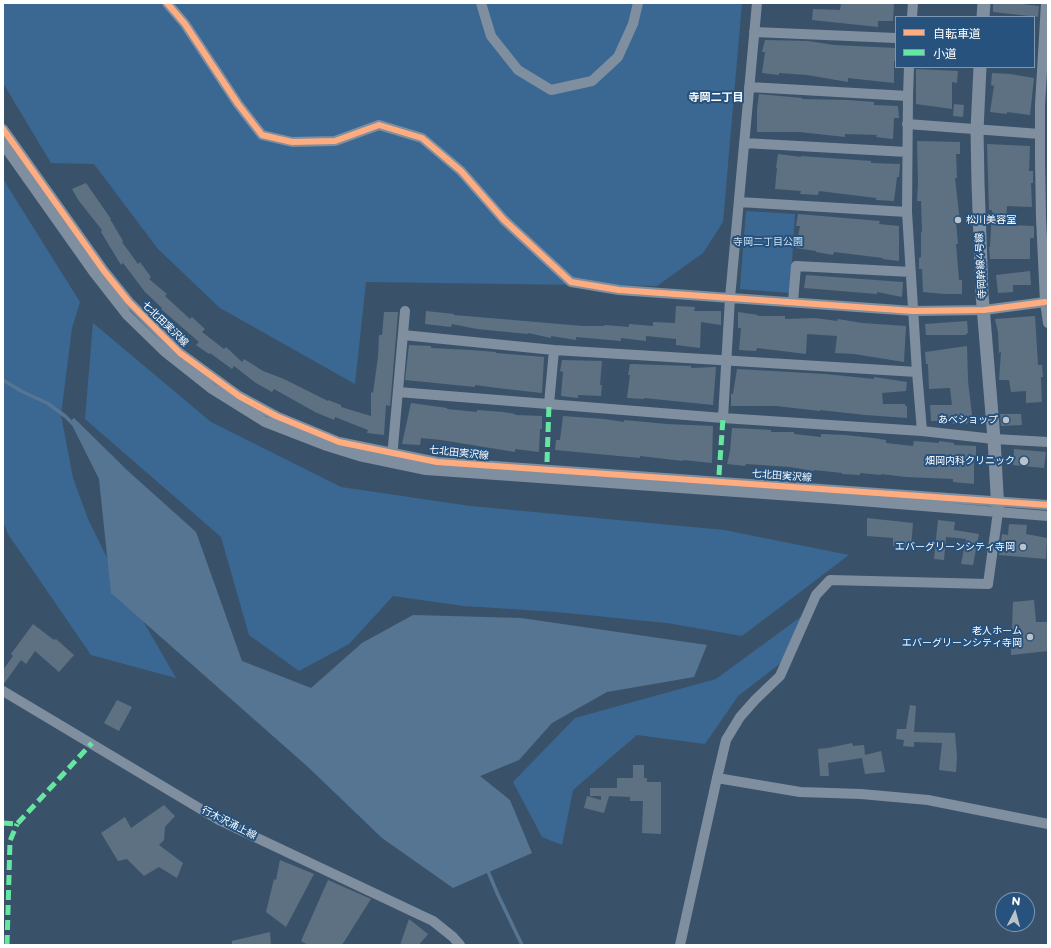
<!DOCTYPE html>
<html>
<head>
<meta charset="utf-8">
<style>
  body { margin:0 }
  #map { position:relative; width:1051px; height:948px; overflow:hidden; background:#3a5269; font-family:Montserrat,"Noto Sans JP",sans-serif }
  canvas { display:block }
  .frame { position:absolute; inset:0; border:4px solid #fff; pointer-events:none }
  .legend { position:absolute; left:895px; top:16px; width:140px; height:52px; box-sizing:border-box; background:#26527d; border:1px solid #7d97b1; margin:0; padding:5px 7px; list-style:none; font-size:12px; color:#fff }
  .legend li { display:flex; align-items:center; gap:8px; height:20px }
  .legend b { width:20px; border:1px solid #7d97b1 }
  .north { position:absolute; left:995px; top:892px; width:40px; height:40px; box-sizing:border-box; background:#26527d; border:1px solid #7d97b1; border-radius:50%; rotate:6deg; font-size:11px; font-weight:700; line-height:16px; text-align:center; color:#fff }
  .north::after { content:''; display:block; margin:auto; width:14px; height:18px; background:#bac2ca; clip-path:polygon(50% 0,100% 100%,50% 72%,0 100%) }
</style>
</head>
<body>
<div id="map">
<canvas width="1051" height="948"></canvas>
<div class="frame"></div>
<ul class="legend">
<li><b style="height:5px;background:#ffac80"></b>自転車道</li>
<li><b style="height:5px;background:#66e7a1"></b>小道</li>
</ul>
<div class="north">N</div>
</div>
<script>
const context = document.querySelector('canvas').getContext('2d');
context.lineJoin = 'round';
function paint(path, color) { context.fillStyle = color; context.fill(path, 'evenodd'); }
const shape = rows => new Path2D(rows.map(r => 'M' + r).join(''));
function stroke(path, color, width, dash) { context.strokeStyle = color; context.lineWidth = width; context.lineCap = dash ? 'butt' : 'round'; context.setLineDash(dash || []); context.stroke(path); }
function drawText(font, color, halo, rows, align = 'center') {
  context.font = font + ' Montserrat,"Noto Sans JP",sans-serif'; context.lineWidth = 4; context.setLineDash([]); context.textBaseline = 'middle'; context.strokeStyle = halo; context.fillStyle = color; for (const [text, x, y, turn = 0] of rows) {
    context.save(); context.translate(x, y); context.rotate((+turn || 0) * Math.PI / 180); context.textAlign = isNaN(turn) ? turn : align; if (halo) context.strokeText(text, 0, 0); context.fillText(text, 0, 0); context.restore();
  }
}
const green = shape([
  [3,3,742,3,723,222,703,253,657,286,366,282,355,384,220,308,158,249,94,164,51,163,3,83],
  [3,179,80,302,72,328,61,415,73,478,88,519,110,564,176,678,91,655,8,534,3,521],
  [746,211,795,214,790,293,740,289],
  [93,323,211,422,341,487,470,506,724,530,849,555,742,636,667,623,557,612,464,606,393,596,349,644,299,671,249,635,221,537,85,419],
  [806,613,782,662,738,696,705,744,637,735,573,790,562,845,542,837,513,782,575,718,716,679]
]);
const water = shape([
  [74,418,128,471,196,532,242,661,311,688,362,643,413,615,521,618,707,645,694,677,607,692,552,723,519,760,480,776,510,800,532,853,453,888,382,838,308,767,111,593,99,479,70,421]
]);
const stream = shape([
  [3,380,21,391,47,403,65,416,73,424],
  [487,869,498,895,522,945]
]);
const building = shape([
  [841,3,894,3,893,21,878,21,878,27,812,20,813,9,840,10],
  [993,3,1014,3,1039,6,1038,17,993,12],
  [765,40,808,41,834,45,896,48,896,61,894,61,894,83,848,78,848,82,807,75,779,73,779,75,762,73,765,52,762,52],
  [916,69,958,71,957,83,952,82,952,109,916,104],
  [992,73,1010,74,1034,78,1030,115,1007,112,1007,114,990,112,994,86,991,85],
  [759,94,802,98,802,99,848,100,874,102,874,105,898,106,899,118,894,118,893,139,876,137,877,135,845,134,845,137,799,132,757,132,757,109],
  [954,104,964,105,963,117,953,116],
  [917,141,960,142,960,154,956,154,957,178,955,178,960,222,956,222,958,244,956,244,959,280,962,280,962,294,944,294,923,292,922,269,919,269,919,258,921,257,921,232,922,232,921,201,917,201,918,184],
  [987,144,1030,146,1029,171,1033,171,1033,183,1031,183,1032,207,1007,206,1006,225,1034,226,1034,238,1030,238,1030,259,990,259,989,247,990,247,992,210,989,210],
  [778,154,801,157,801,156,871,161,871,163,900,164,899,177,897,177,894,201,876,200,876,198,819,191,818,195,800,194,801,191,775,189,777,168,776,168],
  [86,183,111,219,110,219,123,241,122,242,138,264,140,262,151,277,149,279,167,294,165,296,190,319,192,317,205,329,202,332,224,349,226,347,242,362,244,359,263,371,284,379,328,401,328,400,341,405,341,407,371,416,371,392,373,393,378,357,379,335,382,335,384,312,398,312,391,395,390,406,386,405,384,435,367,433,368,430,335,417,334,420,315,412,274,389,272,392,256,383,234,366,232,369,210,353,209,354,196,345,199,342,161,309,162,308,145,292,123,263,121,265,101,232,102,230,79,201,72,189],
  [798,214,880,221,879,224,899,226,899,261,882,259,883,258,834,252,833,255,816,252,816,251,796,248,800,226,796,226],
  [1030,271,1031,285,1013,285,1013,292,998,293,996,275],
  [806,275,903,282,902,297,877,292,877,294,804,288],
  [676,306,695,307,694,311,721,311,721,325,701,322,700,348,676,345,676,339,646,336,646,341,621,338,621,341,576,337,576,340,551,336,551,338,528,333,528,334,477,329,452,324,451,327,425,324,426,311,454,314,454,315,583,326,604,326,605,325,629,327,629,324,653,326,653,322,675,323],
  [738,312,758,315,757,316,785,316,785,319,815,318,837,321,838,319,862,323,906,326,904,362,854,354,835,353,837,336,807,334,806,354,757,348,756,351,739,350,741,328,738,328],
  [1035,316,1038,365,1042,365,1043,377,1041,377,1042,402,1026,403,1026,391,1011,392,1009,380,999,380,1001,352,999,353,998,332,995,319],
  [967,321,968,333,966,334,966,335,926,335,925,324],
  [409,345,431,346,431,348,471,350,496,352,496,353,544,357,542,393,497,388,475,385,475,387,405,380],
  [967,346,968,381,973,423,953,424,953,421,931,421,930,405,952,405,950,388,929,389,928,364,926,364,925,352],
  [562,360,602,361,600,385,602,385,601,396,578,395,578,398,561,396,563,372,560,371],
  [630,364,691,366,691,368,716,367,713,405,644,398,644,399,627,398,630,375,628,375],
  [737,369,825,374,874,379,874,377,907,382,906,391,882,393,883,404,905,404,905,406,907,406,907,418,865,415,820,410,820,411,776,406,731,406,731,394,733,394],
  [411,403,447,408,447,409,477,412,477,410,503,412,515,414,515,415,542,416,542,429,540,429,539,452,515,449,515,452,441,440,421,438,420,445,402,444],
  [1000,414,1021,414,1022,425,1001,426],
  [563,416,604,419,624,422,624,420,667,424,713,426,712,463,683,460,683,461,640,456,640,458,555,450,556,440,560,440],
  [732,428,754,429,771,430,771,432,794,432,794,434,821,437,821,434,845,435,873,438,886,440,886,443,913,446,914,441,939,443,939,441,954,443,954,445,976,446,976,461,974,461,974,484,953,482,953,479,906,477,881,474,881,475,860,473,860,475,842,474,842,473,814,470,814,471,790,467,746,464,745,466,727,464,730,451],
  [1014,449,1046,452,1044,468,1013,465],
  [867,518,913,523,911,548,893,546,893,538,867,536],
  [938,520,955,522,954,530,979,534,973,565,961,564,966,539,946,537,944,560,934,559],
  [1009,524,1027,525,1026,534,1047,538,1046,559,999,555,1002,534,1008,535],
  [1034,600,1036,622,1048,622,1048,651,1011,655,1013,602],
  [33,624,54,640,56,639,74,655,59,672,35,651,26,664,21,660,3,685,3,670,13,656,11,654],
  [117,700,132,707,119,731,104,723],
  [910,705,916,706,914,732,955,733,957,757,956,772,939,770,942,743,914,742,914,747,903,746,904,740,896,739,897,729,906,729],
  [852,743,853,746,864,745,865,755,881,751,885,772,865,774,862,758,828,763,829,776,820,776,818,749,828,748],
  [633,765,644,765,644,778,647,778,647,782,661,782,661,834,642,833,643,801,630,801,630,797,609,796,604,813,584,808,587,796,601,800,601,796,590,796,590,788,617,788,617,778,633,778],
  [164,805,175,816,165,827,164,840,159,845,183,863,177,878,159,867,144,876,127,859,118,861,101,833,125,817,131,828],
  [280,860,314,874,286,927,266,912,274,879,276,880],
  [328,880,371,899,342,945,308,945,301,941],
  [409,919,428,934,419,945,400,945],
  [270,932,271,945,232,945,232,941]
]);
const minor = shape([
  [167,3,185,24,238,104,262,135,292,142,335,141,379,125,422,138,461,171,504,220,571,282,619,290,913,311,984,310,1045,302],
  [481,3,491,36,518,70,551,90,592,81,618,57,633,24,638,3],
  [1046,3,1040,105,1040,160,1041,218,1045,302,1048,323],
  [912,17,913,3],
  [754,32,896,38],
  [909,67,908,96,907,212,917,372,922,431],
  [749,87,908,96],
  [907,124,1040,134],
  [3,129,104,271,129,302,180,353,239,396,276,416,339,442,437,462,1048,505],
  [744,143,907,152],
  [3,144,95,274,127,315,164,351,212,389,265,422,327,446,359,456,426,470,835,499,1048,516],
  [739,202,907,212],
  [793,302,796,266,911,272],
  [403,335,554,350,917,372],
  [398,392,723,418,922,431,994,439,1048,442],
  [549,404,554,350],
  [723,418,730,298,757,3],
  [392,458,405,311],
  [3,691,219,820,433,921,453,937,460,945],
  [717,778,726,740,740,717,755,700,780,676,816,595,830,580,988,584,998,512],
  [680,945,717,778,800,792,861,794,928,800,1048,824]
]);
const tertiary = shape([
  [983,17,984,3],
  [980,67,977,130,978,183,982,294,994,439,998,512]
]);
const quiet = shape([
  [547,462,549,404],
  [719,475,723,418],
  [3,823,17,824,92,743],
  [7,945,10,841,17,824]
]);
const cycleway = shape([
  [167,3,185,24,238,104,262,135,292,142,335,141,379,125,422,138,461,171,504,220,571,282,619,290,913,311,984,310,1045,302],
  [3,129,104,271,129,302,180,353,239,396,276,416,339,442,437,462,1048,505]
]);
const markers = [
  [958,220,4,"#bac2ca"],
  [1006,420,4,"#bac2ca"],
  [1024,461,5,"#bac2ca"],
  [1023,547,4,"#bac2ca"],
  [1030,637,4,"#bac2ca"]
];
const poiNames = [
  ["松川美容室",966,220,"left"],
  ["あべショップ",998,420],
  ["畑岡内科クリニック",1015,461],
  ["エバーグリーンシティ寺岡",1015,547],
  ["老人ホーム",1022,631],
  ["エバーグリーンシティ寺岡",1022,643]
];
const parkNames = [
  ["寺岡二丁目公園",768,242]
];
const streetNames = [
  ["寺岡幹線4号線",981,266,-93],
  ["七北田実沢線",165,324,44],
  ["七北田実沢線",459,453,6],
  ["七北田実沢線",782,476,4],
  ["行木沢涌上線",229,823,27]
];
const neighbourhoodNames = [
  ["寺岡二丁目",716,98]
];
paint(green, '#3a6893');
paint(water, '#567593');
stroke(stream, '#567593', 3.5);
paint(building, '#5e7182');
stroke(minor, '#7f8fa0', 10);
stroke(tertiary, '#7f8fa0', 13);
stroke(quiet, '#66e7a1', 5, [10, 5]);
stroke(cycleway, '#ffac80', 6);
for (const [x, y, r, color] of markers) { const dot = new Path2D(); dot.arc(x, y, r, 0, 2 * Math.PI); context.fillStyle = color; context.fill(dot); stroke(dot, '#26527d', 1.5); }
drawText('10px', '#fff', '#26527d', poiNames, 'right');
drawText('10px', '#cee2f4', '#26527d', parkNames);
drawText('10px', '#fff', '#26527d', streetNames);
drawText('bold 11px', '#fff', '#26527d', neighbourhoodNames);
</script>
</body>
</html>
